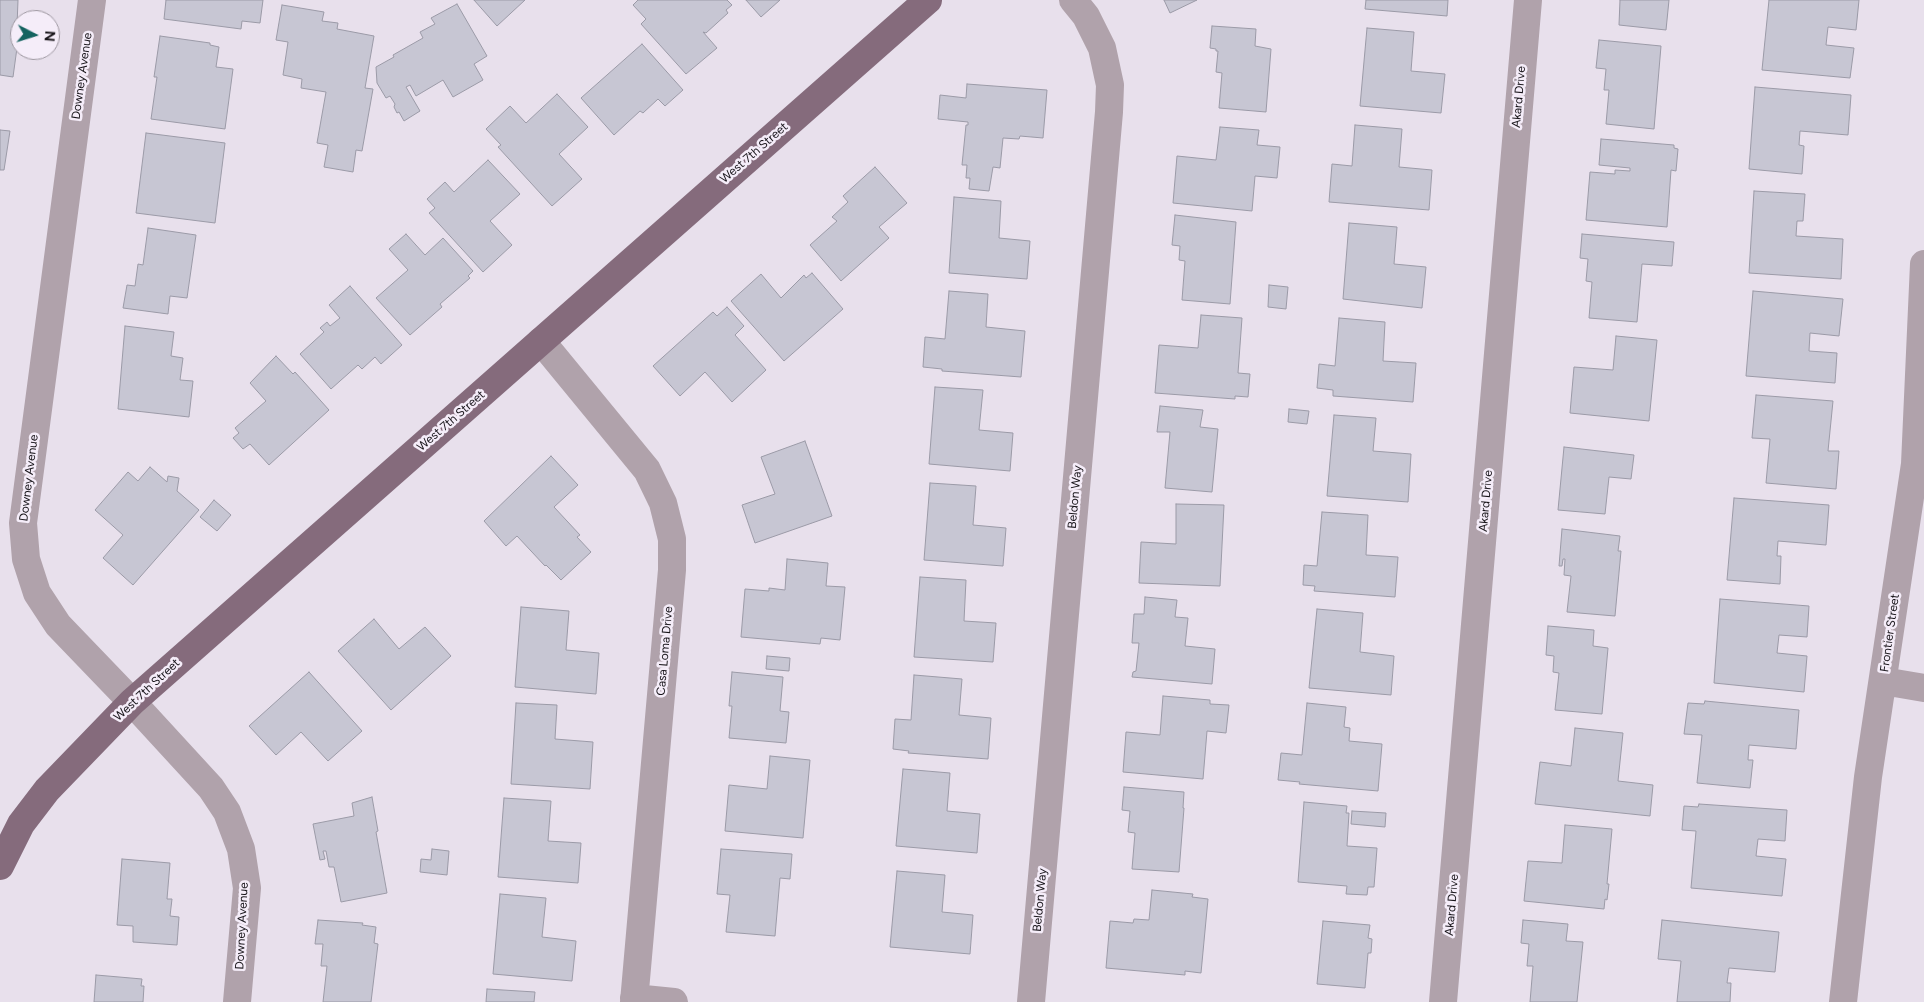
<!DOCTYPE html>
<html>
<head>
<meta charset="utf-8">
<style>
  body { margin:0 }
  #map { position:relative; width:1924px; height:1002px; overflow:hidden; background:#e8e0ec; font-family:Figtree,sans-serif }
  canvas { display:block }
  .north { position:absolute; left:10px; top:10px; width:50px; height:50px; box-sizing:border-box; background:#f5edf9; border:1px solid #9c969f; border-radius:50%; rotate:95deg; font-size:14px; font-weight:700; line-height:20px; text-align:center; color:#171419 }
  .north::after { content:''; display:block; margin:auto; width:18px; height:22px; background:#146360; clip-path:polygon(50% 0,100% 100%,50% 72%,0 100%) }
</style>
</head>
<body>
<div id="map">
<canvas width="1924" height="1002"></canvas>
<div class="north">N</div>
</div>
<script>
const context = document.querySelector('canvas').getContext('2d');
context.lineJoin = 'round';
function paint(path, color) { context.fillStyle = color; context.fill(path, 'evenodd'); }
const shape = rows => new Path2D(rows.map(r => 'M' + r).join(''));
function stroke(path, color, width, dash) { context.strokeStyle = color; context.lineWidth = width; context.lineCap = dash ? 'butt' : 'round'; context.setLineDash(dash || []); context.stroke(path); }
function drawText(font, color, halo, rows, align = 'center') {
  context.font = font + ' Figtree,sans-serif'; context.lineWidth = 5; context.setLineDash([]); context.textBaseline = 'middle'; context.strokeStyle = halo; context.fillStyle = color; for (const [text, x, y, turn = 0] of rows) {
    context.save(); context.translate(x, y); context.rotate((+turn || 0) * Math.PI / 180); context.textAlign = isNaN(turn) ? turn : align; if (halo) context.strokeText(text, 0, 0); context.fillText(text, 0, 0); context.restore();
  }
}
const building = shape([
  [0,0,18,0,17,26,20,26,13,77,0,75,0,0],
  [166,0,263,0,260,23,242,21,241,29,164,19,166,0],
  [474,0,525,0,497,26,474,0],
  [638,0,727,0,732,5,726,10,728,13,706,33,703,32,717,48,686,74,641,24,646,19,633,5,638,0],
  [746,0,780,0,761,17,746,0],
  [1164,0,1197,0,1170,13,1164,0],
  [1366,0,1448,0,1447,16,1365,9,1366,0],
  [1620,0,1669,0,1666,30,1619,25,1620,0],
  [1769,0,1859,0,1856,30,1828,27,1826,45,1854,48,1850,78,1762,70,1769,0],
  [457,4,487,56,474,64,483,80,453,97,443,80,416,96,410,85,406,87,420,111,404,121,399,112,397,113,394,107,395,104,390,96,386,98,377,83,376,67,394,57,393,55,423,38,420,32,435,24,431,18,457,4],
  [282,5,324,12,322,21,338,23,337,29,374,36,365,88,373,89,362,151,356,150,353,172,324,167,328,145,317,143,326,92,301,88,302,79,283,75,288,42,276,40,282,5],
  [1212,26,1256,29,1255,46,1271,49,1266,112,1219,108,1222,73,1216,72,1218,51,1216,51,1216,49,1210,48,1212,26],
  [1367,28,1414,32,1411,71,1445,74,1441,113,1360,106,1367,28],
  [160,36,210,43,210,45,219,47,216,67,233,69,225,129,151,119,157,77,154,77,160,36],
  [1599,40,1661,46,1654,129,1606,124,1609,90,1604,90,1606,69,1596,68,1599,40],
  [642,44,683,90,665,106,658,99,643,113,640,111,614,135,581,98,642,44],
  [967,84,1047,90,1043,138,1020,136,1019,139,1003,138,1000,168,993,167,989,191,969,189,970,178,966,178,967,165,962,165,966,125,968,125,968,122,938,119,940,95,966,98,967,84],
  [1755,87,1851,95,1848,135,1800,131,1799,145,1804,146,1802,174,1749,169,1755,87],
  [557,94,588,127,559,154,582,179,552,206,498,147,501,145,486,129,510,106,526,123,557,94],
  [1355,125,1402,129,1399,167,1432,170,1429,210,1329,202,1332,164,1352,166,1355,125],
  [1220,127,1259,130,1257,145,1280,147,1277,178,1255,176,1252,211,1173,203,1177,156,1216,160,1220,127],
  [0,130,10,131,4,170,0,170,0,130],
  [146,133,225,143,215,223,136,213,146,133],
  [1601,139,1674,145,1674,148,1678,149,1676,171,1671,170,1667,227,1586,220,1590,172,1615,174,1615,170,1630,171,1630,168,1599,165,1601,139],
  [488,160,520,194,490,221,512,245,483,272,429,213,435,208,427,199,445,182,454,192,488,160],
  [875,167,907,203,879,227,889,238,841,281,810,245,837,221,832,217,848,202,843,196,875,167],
  [1754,191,1805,194,1803,221,1797,221,1796,236,1843,239,1841,279,1749,273,1754,191],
  [954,197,1001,201,999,238,1030,241,1027,279,949,273,954,197],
  [1175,215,1236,222,1230,304,1182,300,1185,261,1179,260,1180,246,1172,245,1175,215],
  [1349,223,1397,227,1394,264,1426,267,1422,308,1343,299,1349,223],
  [148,228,196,235,187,298,170,296,168,314,123,308,127,285,135,286,138,264,143,265,148,228],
  [406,234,425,255,443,238,473,271,468,276,470,278,440,304,442,307,410,335,376,298,408,270,389,249,406,234],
  [1582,234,1674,242,1672,266,1642,264,1637,322,1589,318,1592,282,1586,281,1588,259,1580,258,1582,234],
  [812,273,843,309,784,361,731,301,761,274,781,298,804,275,806,278,812,273],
  [1269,285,1288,287,1286,309,1268,307,1269,285],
  [350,286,402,345,381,364,375,357,362,369,358,365,331,389,300,354,324,332,320,328,327,322,330,326,340,318,329,305,350,286],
  [949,291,988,294,986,327,1025,331,1021,377,942,371,942,369,923,367,925,337,945,339,949,291],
  [1753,291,1843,299,1839,336,1810,333,1809,351,1837,353,1835,383,1746,376,1753,291],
  [727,307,744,326,735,335,766,370,732,402,705,372,680,396,653,366,713,312,717,316,727,307],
  [1201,315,1242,318,1238,373,1250,374,1248,397,1235,396,1235,399,1155,393,1159,345,1198,348,1201,315],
  [1339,318,1385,322,1383,361,1416,363,1413,402,1333,396,1333,390,1317,388,1319,364,1335,366,1339,318],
  [125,326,174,332,171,356,183,358,180,380,193,381,189,417,118,409,125,326],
  [1616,336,1657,340,1649,421,1570,413,1574,367,1613,370,1616,336],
  [276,356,293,374,295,372,329,410,269,465,250,444,243,449,233,438,239,433,235,428,266,401,250,383,276,356],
  [935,387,983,390,979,430,1013,433,1010,471,929,464,935,387],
  [1756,395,1833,401,1828,451,1839,451,1836,489,1766,483,1770,439,1752,438,1756,395],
  [1160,406,1203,410,1200,427,1218,429,1212,492,1165,488,1170,432,1157,432,1160,406],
  [1289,409,1309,411,1307,424,1288,422,1289,409],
  [1334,415,1376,418,1373,451,1411,454,1408,502,1327,496,1334,415],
  [805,441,832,516,755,543,742,505,775,494,761,457,805,441],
  [1564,447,1634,455,1631,479,1609,477,1605,514,1558,510,1564,447],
  [551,456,578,485,554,507,580,535,577,537,591,552,561,580,546,565,545,566,517,536,506,546,484,521,551,456],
  [150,467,167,482,168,476,179,478,177,491,199,510,133,585,103,558,123,535,95,510,128,472,138,481,150,467],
  [930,483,976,486,973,525,1006,528,1003,566,924,560,930,483],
  [1734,498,1829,505,1826,545,1778,541,1777,556,1781,556,1780,584,1727,580,1734,498],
  [214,500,231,515,217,531,200,517,214,500],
  [1176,504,1224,505,1220,586,1139,583,1141,542,1176,544,1176,504],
  [1322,512,1368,515,1366,555,1398,557,1395,597,1314,591,1315,586,1303,585,1304,565,1317,566,1322,512],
  [1562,529,1620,536,1618,551,1621,551,1615,616,1567,612,1571,576,1564,575,1565,559,1563,559,1562,566,1559,566,1562,529],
  [787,559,828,563,826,586,845,587,840,640,821,638,820,644,741,637,745,589,769,591,769,588,785,590,787,559],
  [920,577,966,580,964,621,996,623,993,662,914,657,920,577],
  [1145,597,1177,600,1175,617,1188,618,1185,646,1215,649,1212,684,1132,677,1133,672,1136,671,1139,643,1132,643,1134,614,1144,614,1145,597],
  [1720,599,1809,606,1807,637,1779,635,1777,653,1807,656,1804,692,1714,683,1720,599],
  [521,607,569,611,566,650,599,653,596,694,515,687,521,607],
  [1317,609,1363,613,1360,652,1394,656,1391,695,1309,688,1317,609],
  [374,619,399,649,425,627,451,656,391,710,338,651,374,619],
  [1548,626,1594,630,1593,646,1608,648,1602,714,1555,710,1559,673,1553,672,1554,656,1546,655,1548,626],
  [767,656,790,658,789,671,766,669,767,656],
  [309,672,362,731,328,761,301,732,276,755,249,726,309,672],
  [732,672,783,677,780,711,789,712,786,743,729,738,732,706,729,706,732,672],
  [914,675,962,679,959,715,991,718,988,759,908,753,909,751,893,749,895,719,911,720,914,675],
  [1163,696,1210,700,1210,704,1229,705,1226,733,1207,731,1203,779,1123,772,1126,732,1160,735,1163,696],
  [1705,701,1799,710,1796,749,1749,745,1748,760,1753,760,1750,788,1697,783,1702,735,1684,734,1688,703,1704,704,1705,701],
  [516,703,557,705,555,739,593,742,590,789,511,784,516,703],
  [1307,703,1346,707,1344,727,1350,728,1349,741,1382,744,1378,791,1299,784,1300,782,1278,780,1281,753,1302,755,1307,703],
  [1575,728,1623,733,1618,781,1653,785,1650,816,1535,804,1540,762,1571,766,1575,728],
  [770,756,810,760,803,838,725,831,729,785,767,789,770,756],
  [903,769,950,773,947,811,980,814,977,853,896,846,903,769],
  [1124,787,1184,792,1183,808,1184,808,1179,872,1132,869,1135,833,1128,832,1130,811,1122,810,1124,787],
  [372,797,378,831,376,832,387,893,341,902,334,867,329,867,326,851,323,851,325,859,320,860,313,824,354,816,352,803,372,797],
  [504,798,551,801,548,841,581,843,578,883,498,877,504,798],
  [1304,802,1347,806,1346,813,1349,813,1347,846,1377,848,1374,887,1368,887,1367,895,1346,894,1347,886,1298,882,1304,802],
  [1699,804,1787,810,1785,841,1758,839,1756,856,1786,859,1782,896,1691,888,1696,831,1682,830,1684,806,1698,807,1699,804],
  [1352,811,1386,813,1385,827,1351,824,1352,811],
  [1565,825,1612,829,1607,884,1609,884,1607,900,1605,899,1604,909,1524,901,1528,861,1562,863,1565,825],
  [432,849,449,851,447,875,420,872,421,859,431,860,432,849],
  [721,849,792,854,790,879,780,878,775,936,726,932,730,895,717,894,721,849],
  [122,859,170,863,167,899,172,899,170,916,179,917,177,945,133,942,133,926,117,925,122,859],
  [897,871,945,875,942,912,973,915,970,954,890,947,897,871],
  [1152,890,1193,894,1192,897,1208,899,1201,973,1185,971,1185,975,1106,968,1110,921,1133,923,1134,919,1149,920,1152,890],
  [500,894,546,898,542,937,576,941,572,981,493,974,500,894],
  [318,920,363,923,362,925,376,927,374,943,378,944,371,1002,323,1002,327,966,321,966,323,944,315,944,318,920],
  [1523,920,1568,924,1566,941,1583,942,1577,1002,1530,1002,1533,966,1527,966,1529,944,1521,943,1523,920],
  [1662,920,1779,932,1775,972,1729,968,1727,983,1731,983,1730,1002,1677,1002,1681,961,1658,959,1662,920],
  [1323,921,1370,925,1368,938,1372,939,1371,953,1368,953,1365,988,1317,984,1323,921],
  [96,975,142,979,141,986,144,986,143,1002,94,1002,96,975],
  [487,989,535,992,534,1002,486,1002,487,989]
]);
const minor = shape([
  [92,0,23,523,26,559,37,593,58,625,132,702,211,788,227,812,241,849,247,888,237,1002],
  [541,341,647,470,663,503,672,539,672,570,634,1002],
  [1883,681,1924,688],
  [634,998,674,1002],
  [1031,1002,1109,112,1110,85,1102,48,1086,16,1073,0],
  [1443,1002,1528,0],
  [1843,1002,1868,777,1915,464,1924,264]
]);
const major = shape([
  [0,866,21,824,47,790,132,702,928,0]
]);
const streetNames = [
  ["Downey Avenue",82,76,-82],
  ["Akard Drive",1519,97,-85],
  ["West 7th Street",754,153,-41],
  ["West 7th Street",451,421,-41],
  ["Downey Avenue",29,478,-83],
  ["Beldon Way",1075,497,-85],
  ["Akard Drive",1486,501,-85],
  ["Frontier Street",1890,633,-82],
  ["Casa Loma Drive",665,651,-85],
  ["West 7th Street",147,690,-43],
  ["Beldon Way",1040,900,-85],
  ["Akard Drive",1452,905,-85],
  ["Downey Avenue",242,926,-87]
];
paint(building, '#c7c6d3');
stroke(building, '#9b9aa7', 1);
stroke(minor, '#b0a2ab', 28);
stroke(major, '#856b7c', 28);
drawText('12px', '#171419', '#f5edf9', streetNames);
</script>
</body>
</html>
